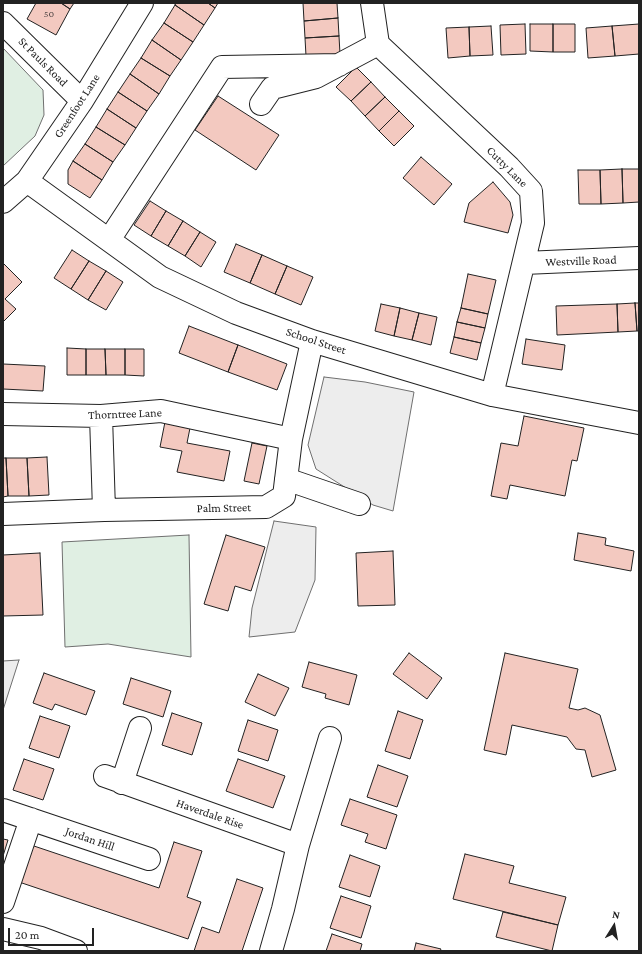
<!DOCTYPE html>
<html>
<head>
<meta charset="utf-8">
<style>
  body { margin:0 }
  #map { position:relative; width:642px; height:954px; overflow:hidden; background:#fff; font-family:"Crimson Pro",serif }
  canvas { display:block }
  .frame { position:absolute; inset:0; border:4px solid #222; pointer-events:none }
  .north { position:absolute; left:594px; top:906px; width:40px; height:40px; -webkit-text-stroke:3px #fff; paint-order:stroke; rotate:11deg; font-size:11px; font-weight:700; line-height:16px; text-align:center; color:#222 }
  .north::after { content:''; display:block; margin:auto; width:14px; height:18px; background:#222; clip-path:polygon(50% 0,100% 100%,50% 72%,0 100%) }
  .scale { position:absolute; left:8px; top:928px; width:86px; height:18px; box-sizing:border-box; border:2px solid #222; border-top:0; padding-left:5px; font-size:12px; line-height:14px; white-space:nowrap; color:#222; -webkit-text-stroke:3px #fff; paint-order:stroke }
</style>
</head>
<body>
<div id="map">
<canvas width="642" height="954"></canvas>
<div class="frame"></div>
<div class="north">N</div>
<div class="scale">20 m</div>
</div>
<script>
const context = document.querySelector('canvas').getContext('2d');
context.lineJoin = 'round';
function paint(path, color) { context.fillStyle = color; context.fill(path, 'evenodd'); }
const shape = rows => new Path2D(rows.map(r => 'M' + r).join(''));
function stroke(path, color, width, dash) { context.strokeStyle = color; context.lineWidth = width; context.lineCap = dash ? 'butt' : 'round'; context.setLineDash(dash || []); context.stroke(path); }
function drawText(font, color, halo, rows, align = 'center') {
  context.font = font + ' "Crimson Pro",serif'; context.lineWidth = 3; context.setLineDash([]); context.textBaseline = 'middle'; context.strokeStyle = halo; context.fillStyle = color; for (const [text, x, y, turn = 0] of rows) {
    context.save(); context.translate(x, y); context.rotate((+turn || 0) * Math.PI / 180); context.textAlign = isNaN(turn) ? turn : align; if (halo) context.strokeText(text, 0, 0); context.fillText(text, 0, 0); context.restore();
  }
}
const green = shape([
  [3,48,43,90,44,115,35,136,3,166,3,48],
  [189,535,191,657,108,644,65,647,62,542,189,535]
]);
const parking = shape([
  [324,377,365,382,414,392,393,511,373,505,316,469,308,445,324,377],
  [274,521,316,527,315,580,295,632,249,637,252,608,274,521],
  [19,660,3,710,3,661,19,660]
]);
const building = shape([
  [36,3,61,3,70,9,56,35,27,19,36,3],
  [61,3,74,3,70,9,61,3],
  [176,3,208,3,215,8,204,25,175,5,176,3],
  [208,3,218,3,215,8,208,3],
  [303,3,337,3,338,18,304,21,303,3],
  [175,5,204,25,193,42,164,23,175,5],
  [338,18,339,36,305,38,304,21,338,18],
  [164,23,193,42,181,60,152,40,164,23],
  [525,24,526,54,501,55,500,25,525,24],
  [530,24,553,24,553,52,530,51,530,24],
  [553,24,575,24,575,52,553,52,553,24],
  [639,24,639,54,615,56,612,26,639,24],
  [491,26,493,55,470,56,469,27,491,26],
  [612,26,615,56,588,58,586,28,612,26],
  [469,27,470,56,448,58,446,28,469,27],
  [339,36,340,54,306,56,305,38,339,36],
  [152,40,181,60,170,76,141,58,152,40],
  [141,58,170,76,159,94,130,74,141,58],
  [356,67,371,82,351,101,336,87,356,67],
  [130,74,159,94,147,111,118,92,130,74],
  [371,82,385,97,365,116,351,101,371,82],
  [118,92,147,111,136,128,107,109,118,92],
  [218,96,279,135,256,170,195,130,218,96],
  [385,97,399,111,379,131,365,116,385,97],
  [107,109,136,128,125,145,96,127,107,109],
  [399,111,414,126,394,146,379,131,399,111],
  [96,127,125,145,113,162,85,144,96,127],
  [85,144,113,162,102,180,73,161,85,144],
  [421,157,452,184,434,205,403,178,421,157],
  [73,161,102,180,90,198,68,184,68,170,73,161],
  [622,169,639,169,639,202,623,203,622,169],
  [622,169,623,203,601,204,600,170,622,169],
  [578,170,600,170,601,204,579,204,578,170],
  [493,182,510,202,513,215,508,233,464,222,469,203,493,182],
  [150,201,166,211,151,236,134,225,150,201],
  [166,211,183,221,168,246,151,236,166,211],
  [183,221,200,232,185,256,168,246,183,221],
  [200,232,216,242,201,267,185,256,200,232],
  [236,244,262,255,250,283,224,272,236,244],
  [72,250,89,261,71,289,54,278,72,250],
  [262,255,287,266,275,294,250,283,262,255],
  [89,261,106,271,88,300,71,289,89,261],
  [3,263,22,282,5,299,16,309,3,322,3,263],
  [287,266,313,277,301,305,275,294,287,266],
  [106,271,123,282,106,310,88,300,106,271],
  [468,274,496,280,488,314,461,308,468,274],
  [635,303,637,331,618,332,617,304,635,303],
  [635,303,639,303,639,331,637,331,635,303],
  [381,304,400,308,394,336,375,331,381,304],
  [617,304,618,332,557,335,556,306,617,304],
  [400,308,419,313,412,340,394,336,400,308],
  [461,308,488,314,485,328,457,322,461,308],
  [419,313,437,317,431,345,412,340,419,313],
  [457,322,485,328,481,343,454,337,457,322],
  [189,326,238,345,228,372,179,353,189,326],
  [454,337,481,343,477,360,450,353,454,337],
  [526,339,565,345,562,370,522,364,526,339],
  [238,345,287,364,277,390,228,372,238,345],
  [67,348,86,349,86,375,67,375,67,348],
  [86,349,105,349,106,375,86,375,86,349],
  [105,349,125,349,125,375,106,375,105,349],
  [125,349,144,349,144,376,125,375,125,349],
  [3,364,45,366,43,391,3,389,3,364],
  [524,416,584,428,577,461,572,460,565,496,510,485,507,499,491,496,501,443,518,446,524,416],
  [166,417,191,423,187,443,230,451,224,481,177,472,182,451,160,447,166,417],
  [252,443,267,446,259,484,244,481,252,443],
  [47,457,49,495,29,496,27,458,47,457],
  [3,458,6,458,8,496,3,497,3,458],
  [6,458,27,458,29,496,8,496,6,458],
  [578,533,606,538,605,545,634,551,631,571,574,560,578,533],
  [226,535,265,547,251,591,235,586,228,611,204,604,226,535],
  [393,551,395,605,358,606,356,553,393,551],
  [40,553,43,615,3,616,3,555,40,553],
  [409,653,442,678,427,699,393,674,409,653],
  [505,653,578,669,569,708,578,710,585,708,600,715,616,770,592,777,585,750,576,749,567,737,512,725,506,755,484,750,505,653],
  [309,662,357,675,349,705,325,698,326,694,302,687,309,662],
  [44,673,95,691,86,715,55,704,52,710,33,703,44,673],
  [258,674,289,688,275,716,245,702,258,674],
  [131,678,171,691,163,717,123,704,131,678],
  [398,711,423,720,410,759,385,751,398,711],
  [172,713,202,723,192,755,162,745,172,713],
  [40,716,70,726,59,758,29,748,40,716],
  [248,720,278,730,268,761,238,751,248,720],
  [24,759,54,769,43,800,13,790,24,759],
  [238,759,285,776,273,808,226,791,238,759],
  [378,765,408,776,397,807,367,797,378,765],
  [350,799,397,815,386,849,365,842,368,834,341,825,350,799],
  [3,839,8,840,3,856,3,839],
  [174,842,202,851,187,897,201,902,188,939,19,882,31,845,159,888,174,842],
  [465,854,514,866,509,883,566,897,558,925,453,899,465,854],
  [350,855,380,866,370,897,339,887,350,855],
  [237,879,263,888,242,951,194,951,202,927,219,933,237,879],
  [341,896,371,906,361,938,330,928,341,896],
  [503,912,558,925,552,951,496,937,503,912],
  [332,934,362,944,360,951,326,951,332,934],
  [416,943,441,949,440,951,414,951,416,943]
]);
const minor = shape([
  [372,3,378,44,509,167,531,191,533,223,492,395],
  [3,23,82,101],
  [261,104,272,88,316,77,378,44],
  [27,181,160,277,236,313,312,341,492,395,639,423],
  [3,202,27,181,82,101,142,3],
  [109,240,222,67,339,65],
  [524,263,639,258],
  [3,414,101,416,161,411,291,439],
  [101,416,104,510],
  [286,479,359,504],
  [3,514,104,510,266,507,284,496,291,439,312,341],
  [105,776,298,845,283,909,271,951],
  [122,783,140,728],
  [3,810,149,859],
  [298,845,330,738],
  [3,902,31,819],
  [3,929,41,938,76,951]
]);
const numberNames = [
  ["50",49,14]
];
const streetNames = [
  ["St Pauls Road",43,62,45],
  ["Greenfoot Lane",77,106,-57],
  ["Cutty Lane",507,167,45],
  ["Westville Road",581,261,-2],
  ["School Street",316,341,18],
  ["Thorntree Lane",125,414,-2],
  ["Palm Street",224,508,-1],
  ["Haverdale Rise",210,814,19],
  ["Jordan Hill",90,839,19]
];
paint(green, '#e0efe3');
stroke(green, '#6f6f6f', 1);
paint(parking, '#ededed');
stroke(parking, '#6f6f6f', 1);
paint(building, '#f3c9c0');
stroke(building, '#222', 1);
stroke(minor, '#222', 24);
stroke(minor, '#fff', 22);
drawText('10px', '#564c4a', null, numberNames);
drawText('12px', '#222', '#fff', streetNames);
</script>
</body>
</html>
